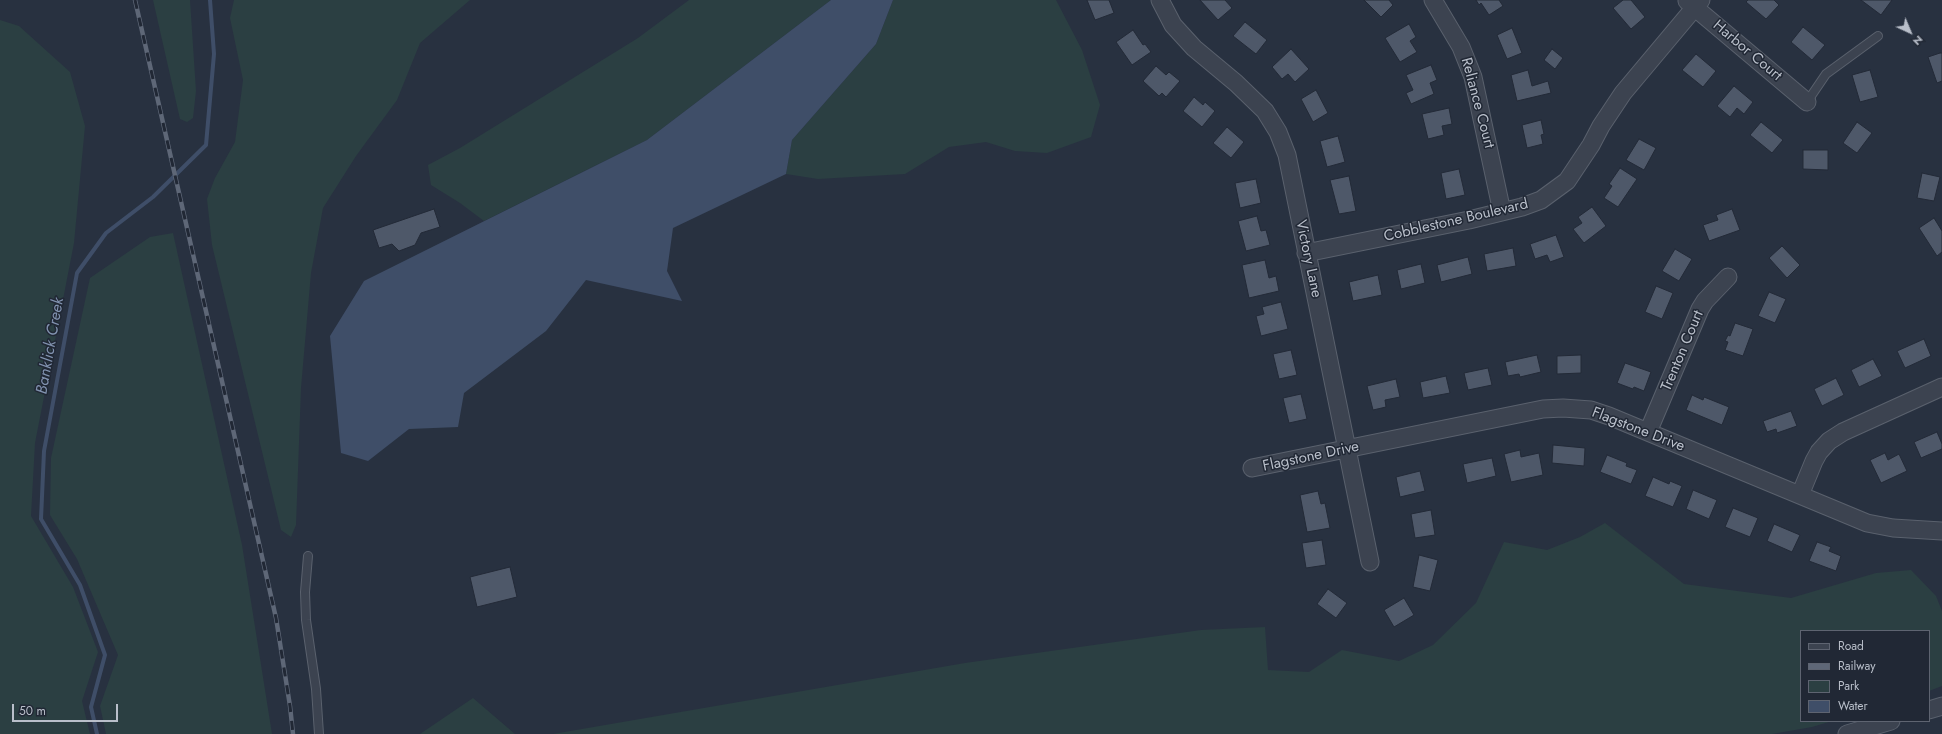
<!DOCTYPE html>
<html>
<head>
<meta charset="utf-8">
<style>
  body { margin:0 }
  #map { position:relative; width:1942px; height:734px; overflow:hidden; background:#283140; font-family:Jost,sans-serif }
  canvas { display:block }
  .legend { position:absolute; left:1800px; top:630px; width:130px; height:92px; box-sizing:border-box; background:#212835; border:1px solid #5e6471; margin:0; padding:5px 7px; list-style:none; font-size:12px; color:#b9bfca }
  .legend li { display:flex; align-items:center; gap:8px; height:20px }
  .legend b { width:20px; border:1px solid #5e6471 }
  .north { position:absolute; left:1890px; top:12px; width:40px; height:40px; -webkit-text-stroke:3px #212835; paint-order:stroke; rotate:136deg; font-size:11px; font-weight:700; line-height:16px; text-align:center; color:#b9bfca }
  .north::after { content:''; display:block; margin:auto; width:14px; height:18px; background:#b9bfca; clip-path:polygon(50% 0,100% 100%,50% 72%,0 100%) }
  .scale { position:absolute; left:12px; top:704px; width:106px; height:18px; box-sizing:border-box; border:2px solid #b9bfca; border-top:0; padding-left:5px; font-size:12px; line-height:14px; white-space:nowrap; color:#b9bfca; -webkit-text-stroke:3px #212835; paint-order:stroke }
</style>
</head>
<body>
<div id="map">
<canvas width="1942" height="734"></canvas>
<ul class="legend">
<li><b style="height:5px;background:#3c4350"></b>Road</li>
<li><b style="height:5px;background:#5e6777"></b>Railway</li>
<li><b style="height:11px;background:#2b3f42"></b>Park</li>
<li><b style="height:11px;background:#3f4e68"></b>Water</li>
</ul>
<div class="north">N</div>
<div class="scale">50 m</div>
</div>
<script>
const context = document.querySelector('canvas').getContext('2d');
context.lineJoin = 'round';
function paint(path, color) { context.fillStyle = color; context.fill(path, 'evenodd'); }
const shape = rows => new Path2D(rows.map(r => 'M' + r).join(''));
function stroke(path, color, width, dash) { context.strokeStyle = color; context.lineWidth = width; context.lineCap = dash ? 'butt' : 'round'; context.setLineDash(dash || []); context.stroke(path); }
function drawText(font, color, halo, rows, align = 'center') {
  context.font = font + ' Jost,sans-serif'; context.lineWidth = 3; context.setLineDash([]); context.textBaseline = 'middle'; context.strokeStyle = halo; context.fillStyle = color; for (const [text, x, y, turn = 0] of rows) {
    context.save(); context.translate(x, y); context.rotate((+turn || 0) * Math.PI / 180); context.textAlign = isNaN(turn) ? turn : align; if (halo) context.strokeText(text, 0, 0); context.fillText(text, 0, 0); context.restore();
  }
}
const green = shape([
  [153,0,190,0,196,91,193,118,187,122,180,119],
  [234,0,470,0,420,43,397,100,356,156,323,208,311,273,301,388,296,525,291,537,281,530,212,245,207,199,215,178,235,142,243,80,230,18],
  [689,0,831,0,647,140,484,221,460,203,431,185,428,165,460,148,638,38],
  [893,0,1056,0,1082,50,1100,105,1091,137,1047,153,1015,151,986,142,949,147,905,174,818,179,786,174,792,140,876,44],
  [0,20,19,26,70,72,85,126,74,243,35,443,31,516,73,587,98,652,82,701,90,734,0,734],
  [173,233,242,545,272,734,106,734,100,706,118,655,77,559,50,515,51,458,90,278,150,237],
  [1605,523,1684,584,1791,598,1876,573,1911,570,1936,596,1942,611,1942,686,1929,691,1929,631,1801,631,1801,721,1832,721,1812,727,1772,734,553,734,965,663,1201,630,1265,627,1268,670,1309,672,1342,650,1399,661,1433,645,1476,603,1504,542,1547,550,1580,537],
  [473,698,515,734,420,734]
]);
const water = shape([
  [831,0,893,0,876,44,792,140,786,174,673,228,667,271,682,301,586,280,546,331,464,393,458,427,409,429,368,461,341,453,330,336,364,281,647,140]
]);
const stream = shape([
  [97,734,91,707,105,655,80,585,41,519,44,451,77,273,106,233,153,197,206,145,214,54,210,0]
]);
const building = shape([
  [1087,0,1109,0,1114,13,1095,20,1087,0],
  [1200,0,1225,0,1232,8,1218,20,1200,0],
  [1364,0,1389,0,1393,5,1381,17,1364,0],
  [1476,0,1499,0,1503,6,1489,15,1481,3,1479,5,1476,0],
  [1623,0,1631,0,1645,17,1631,29,1613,8,1623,0],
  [1748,0,1774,0,1779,5,1766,19,1746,2,1748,0],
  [1861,0,1892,0,1881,15,1861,0],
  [1245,22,1267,40,1256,54,1233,36,1245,22],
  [1409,24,1416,37,1410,41,1417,52,1400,62,1385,38,1409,24],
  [1803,27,1825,45,1812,60,1791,42,1803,27],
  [1512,28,1522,53,1507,59,1497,35,1512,28],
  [1133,30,1143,45,1145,44,1151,52,1132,65,1116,42,1133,30],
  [1291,49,1309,69,1295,82,1288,74,1282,79,1272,67,1291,49],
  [1552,49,1563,58,1555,69,1544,60,1552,49],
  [1940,53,1942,53,1942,81,1937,83,1928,57,1940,53],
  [1696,54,1716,71,1703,87,1682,70,1696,54],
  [1431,65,1437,80,1430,83,1434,94,1411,104,1406,93,1413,90,1406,75,1431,65],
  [1156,66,1166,75,1169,72,1180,81,1166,97,1162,93,1159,96,1143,81,1156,66],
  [1528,70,1532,86,1548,81,1551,93,1517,101,1511,75,1528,70],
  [1870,70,1878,97,1860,102,1852,75,1870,70],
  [1734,86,1753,102,1744,114,1737,108,1730,117,1717,106,1734,86],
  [1316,90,1328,113,1313,122,1301,99,1316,90],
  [1194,97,1203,105,1205,102,1215,111,1202,127,1183,111,1194,97],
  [1449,108,1452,124,1442,126,1444,135,1428,139,1422,114,1449,108],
  [1541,120,1544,134,1541,135,1543,144,1527,148,1522,125,1541,120],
  [1761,122,1783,140,1772,153,1750,135,1761,122],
  [1857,122,1872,133,1857,153,1843,143,1857,122],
  [1227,127,1244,142,1231,158,1213,143,1227,127],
  [1338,136,1345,162,1327,167,1320,141,1338,136],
  [1639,139,1656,148,1644,170,1626,160,1639,139],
  [1803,150,1828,150,1828,170,1803,169,1803,150],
  [1620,168,1637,179,1618,207,1604,198,1612,186,1609,184,1620,168],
  [1459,169,1465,195,1446,199,1441,173,1459,169],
  [1922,173,1940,177,1934,201,1917,198,1922,173],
  [1349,176,1356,211,1339,214,1330,180,1349,176],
  [1256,179,1261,203,1240,208,1235,183,1256,179],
  [1592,207,1606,226,1584,243,1573,229,1582,223,1578,217,1592,207],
  [434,209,440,227,421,233,415,245,399,251,392,244,379,248,373,230,434,209],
  [1732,209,1740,230,1709,241,1703,225,1718,220,1716,215,1732,209],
  [1257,216,1261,231,1266,230,1270,245,1246,251,1238,221,1257,216],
  [1934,218,1942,231,1942,252,1937,256,1919,228,1934,218],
  [1556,235,1564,257,1550,262,1547,255,1535,259,1530,244,1556,235],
  [1782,246,1800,265,1787,278,1769,258,1782,246],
  [1513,248,1516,266,1487,271,1484,254,1513,248],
  [1675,249,1692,259,1679,281,1662,271,1675,249],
  [1468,257,1472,274,1441,282,1437,265,1468,257],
  [1265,260,1269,278,1276,276,1279,291,1249,298,1242,265,1265,260],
  [1421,264,1425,283,1401,289,1397,270,1421,264],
  [1378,275,1382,295,1353,301,1349,282,1378,275],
  [1656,286,1673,293,1662,319,1645,312,1656,286],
  [1769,292,1786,299,1775,323,1758,316,1769,292],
  [1281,302,1288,329,1261,336,1256,316,1264,314,1262,307,1281,302],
  [1735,323,1753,329,1743,356,1725,350,1728,342,1725,341,1728,335,1730,336,1735,323],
  [1924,339,1931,356,1905,368,1897,351,1924,339],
  [1291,350,1297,375,1279,379,1273,354,1291,350],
  [1537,355,1541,372,1520,377,1519,374,1508,376,1505,362,1537,355],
  [1581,355,1581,373,1557,374,1557,356,1581,355],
  [1873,359,1882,376,1859,387,1851,370,1873,359],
  [1625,363,1651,372,1644,391,1634,387,1633,389,1617,383,1625,363],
  [1488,368,1492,385,1468,390,1464,373,1488,368],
  [1446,376,1450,393,1423,398,1420,382,1446,376],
  [1836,378,1844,395,1822,406,1814,389,1836,378],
  [1396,379,1400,397,1385,400,1386,407,1373,410,1367,386,1396,379],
  [1301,394,1307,419,1289,423,1283,398,1301,394],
  [1692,395,1703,400,1704,397,1729,407,1722,425,1686,410,1692,395],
  [1791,411,1797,426,1777,433,1776,429,1767,432,1763,421,1791,411],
  [1937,432,1942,444,1942,449,1921,458,1914,442,1937,432],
  [1553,445,1585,448,1584,466,1552,463,1553,445],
  [1520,450,1521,457,1539,453,1543,475,1511,482,1504,454,1520,450],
  [1885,453,1888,460,1899,454,1907,471,1881,483,1870,460,1885,453],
  [1607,455,1627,463,1626,466,1637,470,1631,484,1600,472,1607,455],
  [1492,458,1496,476,1467,483,1463,464,1492,458],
  [1420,471,1425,491,1400,497,1396,477,1420,471],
  [1653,477,1669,484,1670,481,1682,486,1673,507,1645,496,1653,477],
  [1693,490,1717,500,1709,519,1686,509,1693,490],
  [1318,491,1321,504,1325,503,1330,528,1307,532,1300,495,1318,491],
  [1733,508,1758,518,1750,537,1725,527,1733,508],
  [1431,510,1435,535,1415,538,1411,514,1431,510],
  [1774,524,1800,535,1792,552,1767,541,1774,524],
  [1322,540,1326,565,1306,568,1302,543,1322,540],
  [1817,542,1831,547,1829,551,1841,556,1836,571,1809,561,1817,542],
  [1419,555,1438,560,1430,591,1413,587,1419,555],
  [510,567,517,597,477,607,470,577,510,567],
  [1328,589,1347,603,1336,618,1317,604,1328,589],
  [1404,598,1414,615,1394,627,1384,610,1404,598]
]);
const service = shape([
  [1807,102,1826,74,1878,36],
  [308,556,305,592,306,620,316,689,319,734]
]);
const minor = shape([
  [1160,0,1173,25,1194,48,1236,83,1265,111,1278,132,1287,155,1370,562],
  [1433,0,1461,47,1473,77,1502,212],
  [1687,1,1807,102],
  [1306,253,1469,220,1522,207,1541,200,1567,181,1591,145,1601,126,1623,93,1701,0],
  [1648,432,1700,309,1705,301,1728,277],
  [1252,468,1543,409,1563,408,1591,410,1609,416,1867,523,1893,528,1942,531],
  [1800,495,1814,461,1819,452,1829,441,1843,432,1942,387],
  [1929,710,1942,706],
  [1847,734,1891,721]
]);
const rail = shape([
  [135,0,276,618,290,706,293,734]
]);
const streetNames = [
  ["Harbor Court",1747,51,40],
  ["Reliance Court",1477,103,75],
  ["Cobblestone Boulevard",1456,221,-13],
  ["Victory Lane",1308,259,78],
  ["Trenton Court",1683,351,-67],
  ["Flagstone Drive",1638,430,21],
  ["Flagstone Drive",1311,457,-12]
];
const waterNames = [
  ["Banklick Creek",51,346,-80]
];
paint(green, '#2b3f42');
paint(water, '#3f4e68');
stroke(stream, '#3f4e68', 4);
paint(building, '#4e5869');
stroke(building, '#232a37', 1);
stroke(service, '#5a616d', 10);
stroke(minor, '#5a616d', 19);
stroke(service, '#3c4350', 8);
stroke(minor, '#3c4350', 17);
stroke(rail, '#5e6777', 4.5);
stroke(rail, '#212835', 3, [9]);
drawText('15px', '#b9bfca', '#212835', streetNames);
drawText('italic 16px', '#8293b0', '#212835', waterNames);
</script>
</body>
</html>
